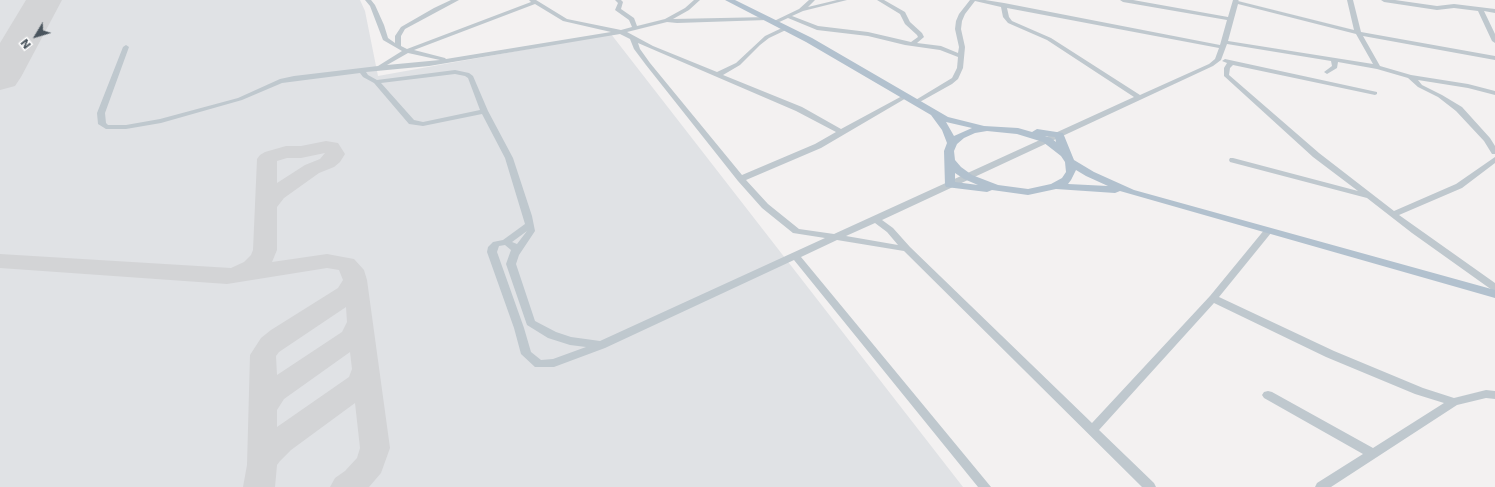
<!DOCTYPE html>
<html>
<head>
<meta charset="utf-8">
<style>
  body { margin:0 }
  #map { position:relative; width:1495px; height:487px; overflow:hidden; background:#f3f1f1; font-family:"DejaVu Sans",sans-serif }
  canvas { display:block }
  .north { position:absolute; left:16px; top:16px; width:40px; height:40px; -webkit-text-stroke:3px #fff; paint-order:stroke; rotate:232deg; font-size:11px; font-weight:700; line-height:16px; text-align:center; color:#49545d }
  .north::after { content:''; display:block; margin:auto; width:14px; height:18px; background:#49545d; clip-path:polygon(50% 0,100% 100%,50% 72%,0 100%) }
</style>
</head>
<body>
<div id="map">
<canvas width="1495" height="487"></canvas>
<div class="north">N</div>
</div>
<script>
const context = document.querySelector('canvas').getContext('2d');
context.lineJoin = 'round';
function paint(path, color) { context.fillStyle = color; context.fill(path, 'evenodd'); }
const shape = rows => new Path2D(rows.map(r => 'M' + r).join(''));
const airport = shape([
  [0,0,360,0,365,11,378,76,611,34,963,487,0,487]
]);
const taxiway = shape([
  [326,141,338,143,345,154,340,162,334,167,319,173,284,198,277,207,277,250,272,262,327,254,354,259,364,270,367,280,390,448,381,473,369,487,330,487,335,478,345,471,357,458,360,448,355,403,291,450,280,461,277,465,275,487,243,487,247,465,250,355,261,338,271,330,338,288,343,280,339,270,327,268,227,284,0,268,0,254,231,268,244,262,251,255,253,250,257,159,260,155,265,152,286,146,301,146,326,141],
  [325,153,320,159,305,165,277,183,277,161,287,158,301,158,325,153],
  [346,307,347,322,342,332,277,375,276,356,279,352,346,307],
  [350,352,352,369,349,377,277,427,277,410,284,399,350,352]
]);
const runway = shape([
  [26,0,62,0,21,77,15,86,0,90,0,43,26,0]
]);
const minor = shape([
  [365,0,371,0,375,5,384,25,388,38,395,43,395,36,401,27,434,8,451,0,459,0,405,29,401,36,401,46,407,49,531,2,529,0,536,0,567,19,621,30,632,27,629,20,615,10,618,3,615,0,621,0,623,2,621,9,634,18,637,26,665,19,685,8,694,0,700,0,689,10,673,19,769,17,770,18,767,20,677,23,667,22,627,32,653,46,717,72,736,63,765,36,784,27,788,27,788,29,769,38,760,45,740,65,723,75,802,107,841,129,904,95,908,95,908,97,821,148,746,180,768,204,799,229,834,234,1134,97,1047,40,1008,23,1003,17,1001,7,975,1,965,14,962,21,961,29,965,47,963,68,958,79,952,84,918,103,914,103,914,101,952,78,957,68,958,57,940,50,905,45,868,36,817,30,788,18,775,24,772,22,799,9,809,0,815,0,808,7,837,0,847,0,803,11,792,16,818,26,868,32,911,42,918,37,917,35,905,24,900,14,877,0,884,0,905,12,910,22,922,33,924,37,917,43,941,46,958,53,959,47,955,29,956,21,959,14,970,0,985,0,1004,3,1220,45,1227,20,1123,2,1120,0,1133,0,1228,17,1233,0,1239,0,1238,1,1354,30,1347,0,1353,0,1361,32,1495,56,1495,60,1363,36,1380,66,1411,75,1468,84,1495,91,1495,95,1468,88,1418,80,1422,85,1442,95,1462,107,1490,138,1495,146,1495,154,1492,154,1484,141,1456,111,1438,97,1418,87,1408,78,1377,69,1338,62,1337,68,1327,74,1324,72,1332,66,1331,61,1227,44,1221,60,1213,66,882,220,893,228,910,247,1092,423,1210,296,1265,229,1268,228,1272,231,1271,233,1219,297,1334,351,1423,388,1454,398,1486,390,1495,391,1495,399,1486,398,1457,405,1331,487,1315,487,1317,483,1363,454,1264,398,1262,395,1264,392,1268,391,1272,392,1373,448,1444,403,1415,394,1326,357,1214,303,1099,430,1154,483,1156,487,1142,487,904,251,837,240,801,257,991,487,978,487,794,260,605,348,554,367,535,367,521,354,514,328,487,252,488,247,493,242,503,240,525,224,505,158,482,114,423,126,409,124,374,83,363,77,360,73,282,83,242,100,161,123,126,129,106,129,98,124,97,113,123,47,126,45,129,47,105,113,106,123,108,125,126,125,160,119,238,98,280,79,294,76,378,66,402,51,383,40,370,6,365,0],
  [535,4,563,21,611,32,446,59,445,58,414,50,535,4],
  [1238,4,1356,34,1373,64,1228,41,1238,4],
  [1007,8,1219,48,1215,59,1209,64,1140,95,1051,38,1012,21,1009,17,1007,8],
  [620,34,630,39,634,49,646,65,738,181,762,208,793,233,825,238,600,341,571,337,556,332,535,321,516,264,519,255,535,231,532,216,513,158,488,111,473,76,469,73,455,70,377,80,368,75,366,72,429,66,620,34],
  [638,43,796,111,836,132,815,144,742,175,650,63,640,49,638,43],
  [408,53,440,60,387,65,408,53],
  [455,74,465,76,468,78,480,110,423,122,414,120,381,83,455,74],
  [875,223,887,232,898,245,846,236,875,223],
  [527,231,517,244,512,242,527,231],
  [505,245,511,250,506,264,527,325,548,338,570,345,586,347,553,359,541,360,531,352,524,328,497,252,499,246,505,245],
  [1381,0,1395,0,1437,6,1454,4,1495,9,1495,13,1484,11,1495,34,1495,43,1492,41,1478,11,1454,8,1437,10,1384,2,1381,0],
  [1225,59,1377,92,1377,94,1375,95,1233,65,1230,68,1229,75,1319,153,1394,211,1456,184,1495,157,1495,163,1462,188,1399,215,1495,283,1495,291,1492,290,1412,233,1367,198,1230,162,1229,160,1230,158,1233,158,1358,191,1313,157,1224,76,1224,68,1227,63,1222,61,1225,59]
]);
const major = shape([
  [725,0,735,0,812,38,948,117,984,126,1018,128,1032,132,1037,129,1063,133,1074,160,1094,172,1134,190,1495,290,1495,298,1120,191,1115,193,1056,189,1028,195,992,190,987,192,946,187,945,185,944,151,947,143,942,130,931,115,806,42,725,0],
  [946,122,972,128,954,136,946,122],
  [987,131,1017,134,1043,142,1061,156,1065,162,1066,172,1062,178,1051,184,1028,189,998,185,972,175,961,167,955,160,954,151,957,144,964,138,975,133,987,131],
  [1045,136,1055,137,1056,142,1051,138,1045,136],
  [1076,170,1086,176,1108,186,1068,184,1071,180,1076,170],
  [955,173,964,179,978,185,955,182,955,173]
]);
paint(airport, '#e0e2e5');
paint(taxiway, '#d3d4d6');
paint(runway, '#d3d4d6');
paint(minor, '#bfc8ce');
paint(major, '#b2c1ce');
</script>
</body>
</html>
